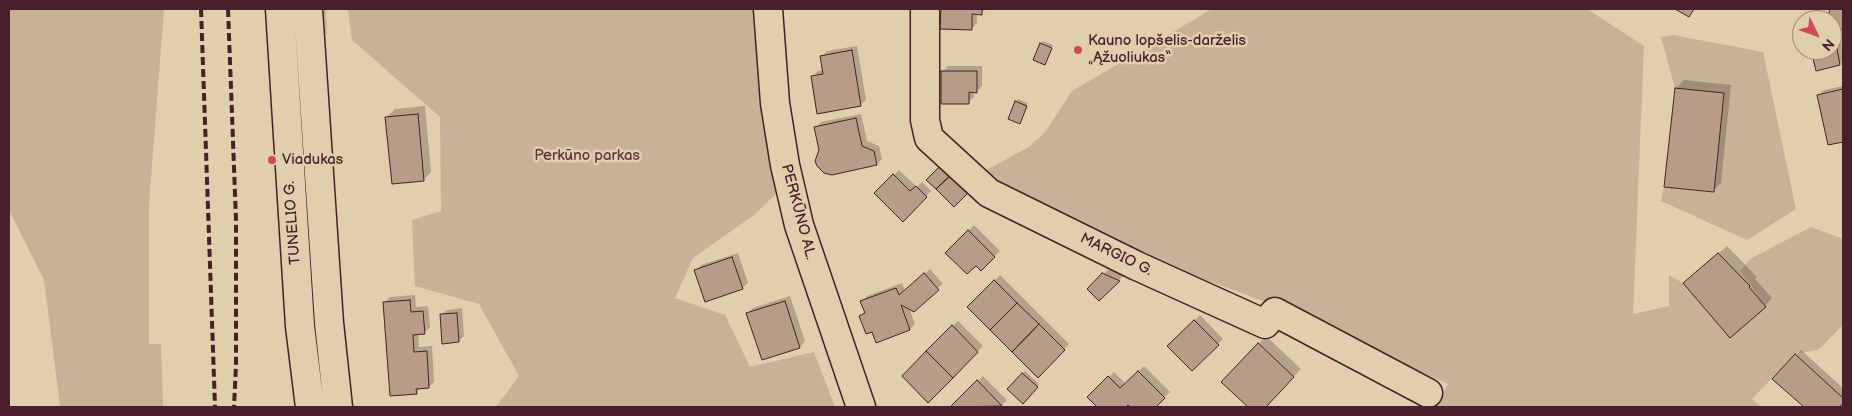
<!DOCTYPE html>
<html>
<head>
<meta charset="utf-8">
<style>
  body { margin:0 }
  #map { position:relative; width:1852px; height:416px; overflow:hidden; background:#e0ceac; font-family:"Balsamiq Sans",sans-serif }
  canvas { display:block }
  .frame { position:absolute; inset:0; border:10px solid #4a1f2b; pointer-events:none }
  .north { position:absolute; left:1792px; top:10px; width:50px; height:50px; box-sizing:border-box; background:#e0ceac; border:1px solid #a48878; border-radius:50%; rotate:132deg; font-size:14px; font-weight:700; line-height:20px; text-align:center; color:#4a1f2b }
  .north::after { content:''; display:block; margin:auto; width:18px; height:22px; background:#d1495b; clip-path:polygon(50% 0,100% 100%,50% 72%,0 100%) }
</style>
</head>
<body>
<div id="map">
<canvas width="1852" height="416"></canvas>
<div class="frame"></div>
<div class="north">N</div>
</div>
<script>
const context = document.querySelector('canvas').getContext('2d');
context.lineJoin = 'round';
function paint(path, color) { context.fillStyle = color; context.fill(path, 'evenodd'); }
const shape = rows => new Path2D(rows.map(r => 'M' + r).join(''));
function stroke(path, color, width, dash) { context.strokeStyle = color; context.lineWidth = width; context.lineCap = dash ? 'butt' : 'round'; context.setLineDash(dash || []); context.stroke(path); }
function drawText(font, color, halo, rows, align = 'center') {
  context.font = font + ' "Balsamiq Sans",sans-serif'; context.lineWidth = 5; context.setLineDash([]); context.textBaseline = 'middle'; context.strokeStyle = halo; context.fillStyle = color; for (const [text, x, y, turn = 0] of rows) {
    context.save(); context.translate(x, y); context.rotate((+turn || 0) * Math.PI / 180); context.textAlign = isNaN(turn) ? turn : align; if (halo) context.strokeText(text, 0, 0); context.fillText(text, 0, 0); context.restore();
  }
}
const green = shape([
  [9,9,164,9,149,205,149,344,161,344,163,407,60,407,44,280,9,210],
  [291,9,296,9,327,407,320,407],
  [319,9,326,9,327,33,321,41],
  [348,9,756,9,777,193,754,215,693,258,675,298,725,315,750,367,814,352,835,407,496,407,519,376,479,304,415,286,412,220,441,211,440,117,352,40],
  [1212,9,1587,9,1644,46,1633,314,1669,306,1669,275,1683,283,1730,337,1766,307,1740,271,1750,259,1811,227,1843,239,1843,325,1818,350,1795,354,1752,399,1761,407,1435,407,1448,384,1290,311,1182,271,1040,209,998,184,983,172,1029,147,1046,131,1072,91],
  [1673,35,1763,52,1796,209,1747,240,1661,201,1664,187,1714,192,1724,93,1675,88,1661,37]
]);
const shadow = shape([
  [942,9,986,9,981,13,977,13,977,23,971,29,942,28],
  [1841,38,1843,61,1840,64,1817,69,1813,50,1832,50,1832,40],
  [1043,41,1053,45,1045,63,1041,44],
  [857,46,866,100,860,105,812,77,818,71,824,70,822,56,827,51],
  [948,66,982,66,982,86,977,91,973,91,974,97,968,102,942,72],
  [1684,80,1731,85,1721,183,1713,191,1666,186,1676,88],
  [1843,86,1843,140,1829,144,1819,95,1824,90],
  [1018,99,1028,103,1019,122,1016,101],
  [425,106,431,172,423,180,387,117,395,109],
  [861,114,867,141,879,146,882,159,877,164,820,151,815,128,821,122],
  [899,170,917,187,922,182,931,191,903,220,876,193],
  [974,225,1000,251,981,270,976,264,947,253],
  [1727,246,1757,277,1755,279,1772,298,1765,306,1692,276],
  [738,253,748,283,742,288,696,271,701,265],
  [930,269,943,284,909,308,915,324,910,329,877,341,873,331,861,316,865,311,862,302,867,296,902,283,905,291],
  [1109,269,1124,275,1099,300,1088,289],
  [1000,275,1069,344,1038,376,969,307],
  [415,295,416,307,428,306,430,327,424,333,418,333,419,347,432,346,434,382,429,387,421,388,416,393,385,302,390,297],
  [790,296,805,341,800,347,763,359,748,313,753,308],
  [462,308,464,336,459,341,441,315,447,310],
  [1200,315,1223,339,1192,369,1169,346],
  [958,321,983,346,928,401,903,376],
  [1266,336,1301,369,1265,407,1250,407,1222,382],
  [1801,350,1843,388,1843,402,1838,407,1806,407,1774,378],
  [1144,366,1170,392,1154,407,1132,407,1128,403,1124,407,1099,407,1089,397,1114,372,1126,384],
  [1025,371,1039,384,1023,402,1009,389],
  [983,376,1007,400,1000,407,951,407]
]);
const building = shape([
  [941,9,982,9,982,15,972,14,972,30,940,29,941,9],
  [1675,9,1694,9,1689,17,1675,9],
  [1830,9,1843,9,1843,30,1832,27,1832,20,1827,20,1830,9],
  [1040,43,1052,48,1045,65,1033,60,1040,43],
  [1836,43,1840,65,1816,71,1811,50,1832,50,1832,44,1836,43],
  [852,50,861,106,817,114,811,76,823,74,820,56,852,50],
  [941,71,977,71,977,93,969,92,969,104,941,104,941,71],
  [1675,88,1724,93,1714,192,1664,187,1675,88],
  [1843,89,1843,142,1828,145,1817,95,1843,89],
  [1015,101,1027,106,1020,124,1008,119,1015,101],
  [418,114,424,181,392,184,385,117,418,114],
  [856,118,862,146,874,151,877,165,832,175,824,173,817,166,815,161,819,150,814,127,856,118],
  [943,163,953,173,936,189,926,180,943,163],
  [953,173,971,190,954,207,936,189,953,173],
  [893,174,910,191,916,186,927,197,903,222,874,193,893,174],
  [968,230,995,257,981,271,976,266,967,274,945,253,968,230],
  [1718,253,1750,286,1749,287,1766,307,1730,338,1683,283,1718,253],
  [732,257,743,289,705,302,694,270,732,257],
  [924,273,939,290,914,312,901,305,910,330,876,343,872,332,866,334,859,316,865,313,860,301,896,288,899,295,924,273],
  [1102,273,1120,281,1099,301,1087,289,1102,273],
  [994,280,1017,303,990,330,967,307,994,280],
  [410,300,411,312,423,311,425,334,413,335,414,352,427,351,429,388,416,389,417,394,390,396,383,302,410,300],
  [785,301,800,348,762,360,746,313,785,301],
  [1017,303,1039,324,1012,352,990,330,1017,303],
  [457,313,459,342,442,344,440,314,457,313],
  [1194,320,1219,345,1192,371,1167,346,1194,320],
  [1039,324,1065,350,1038,378,1012,352,1039,324],
  [952,325,978,352,953,378,926,351,952,325],
  [1258,343,1294,377,1266,407,1248,407,1221,382,1258,343],
  [926,351,953,378,928,403,902,376,926,351],
  [1795,354,1843,398,1843,403,1839,407,1804,407,1772,379,1795,354],
  [1138,371,1165,398,1156,407,1131,407,1128,405,1126,407,1097,407,1087,397,1108,376,1120,388,1138,371],
  [1022,373,1038,387,1023,404,1007,389,1022,373],
  [977,380,1002,406,951,407,951,406,977,380]
]);
const minor = shape([
  [768,9,775,103,785,165,799,225,861,407],
  [925,9,925,120,929,138,989,193,1137,266,1265,324,1275,312,1428,393]
]);
const major = shape([
  [280,9,300,326,310,407],
  [308,9,329,323,338,407]
]);
const rail = shape([
  [201,9,215,407],
  [228,9,236,220,236,365,234,407]
]);
const markers = [
  [1078,50,5,"#d1495b"],
  [272,160,5,"#d1495b"]
];
const poiNames = [
  ["Kauno lopšelis-darželis",1088,41],
  ["„Ąžuoliukas“",1088,58],
  ["Viadukas",282,160]
];
const parkNames = [
  ["Perkūno parkas",587,156]
];
const streetNames = [
  ["PERKŪNO AL.",798,212,75],
  ["TUNELIO G.",293,223,-94],
  ["MARGIO G.",1116,255,26]
];
paint(green, '#c8b297');
paint(shadow, '#0003');
paint(building, '#b79d88');
stroke(building, '#4a1f2b', 1);
stroke(minor, '#4a1f2b', 31);
stroke(major, '#4a1f2b', 31);
stroke(minor, '#e0ceac', 28);
stroke(major, '#e0ceac', 28);
stroke(rail, '#4a1f2b', 4, [8, 4]);
for (const [x, y, r, color] of markers) { const dot = new Path2D(); dot.arc(x, y, r, 0, 2 * Math.PI); context.fillStyle = color; context.fill(dot); stroke(dot, '#e0ceac', 2); }
drawText('15px', '#4a1f2b', '#e0ceac', poiNames, 'left');
drawText('15px', '#5d353b', '#e0ceac', parkNames);
drawText('15px', '#4a1f2b', '#e0ceac', streetNames);
</script>
</body>
</html>
